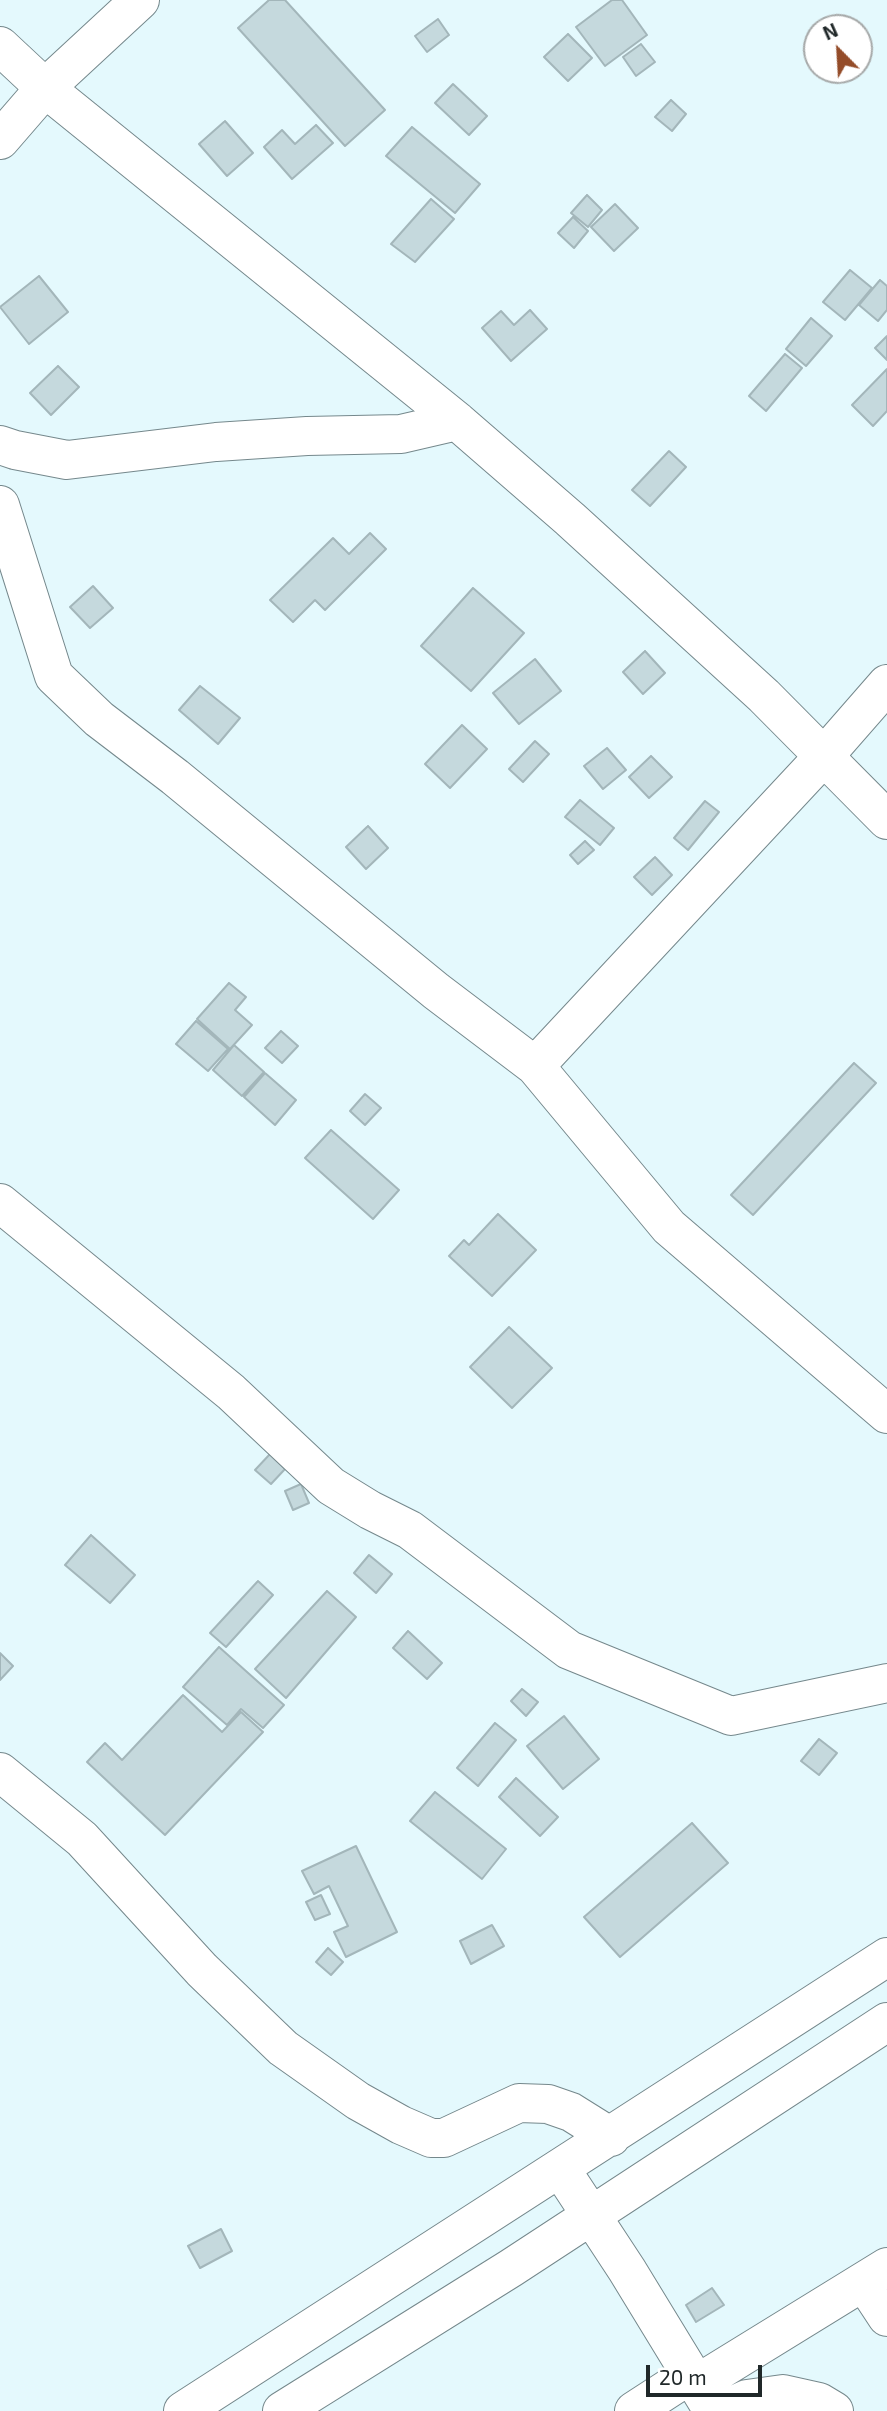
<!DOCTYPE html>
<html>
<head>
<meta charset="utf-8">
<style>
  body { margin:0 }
  #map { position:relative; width:887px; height:2411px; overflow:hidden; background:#e4f9fd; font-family:"Exo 2",sans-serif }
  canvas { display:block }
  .north { position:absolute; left:803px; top:14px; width:70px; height:70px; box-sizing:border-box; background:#fff; border:2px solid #a6a9a9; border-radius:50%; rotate:336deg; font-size:19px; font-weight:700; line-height:28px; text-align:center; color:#202829 }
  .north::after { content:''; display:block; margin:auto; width:24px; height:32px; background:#944c29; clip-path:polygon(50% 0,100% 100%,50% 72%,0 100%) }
  .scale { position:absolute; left:646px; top:2365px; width:116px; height:32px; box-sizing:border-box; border:4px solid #202829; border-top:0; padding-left:9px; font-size:21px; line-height:24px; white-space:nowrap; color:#202829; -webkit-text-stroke:5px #fff; paint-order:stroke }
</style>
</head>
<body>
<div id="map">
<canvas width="887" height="2411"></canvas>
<div class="north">N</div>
<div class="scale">20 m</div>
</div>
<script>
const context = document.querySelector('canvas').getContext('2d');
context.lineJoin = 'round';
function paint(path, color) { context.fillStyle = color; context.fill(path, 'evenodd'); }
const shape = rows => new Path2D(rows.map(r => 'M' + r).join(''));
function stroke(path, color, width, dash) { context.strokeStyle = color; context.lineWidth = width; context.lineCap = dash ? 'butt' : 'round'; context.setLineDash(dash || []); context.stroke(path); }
const building = shape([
  [269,0,285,0,385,110,345,146,238,28,269,0],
  [612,0,622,0,647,35,605,66,576,27,612,0],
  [438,19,449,35,427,52,415,36,438,19],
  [568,34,592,58,568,81,544,57,568,34],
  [641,44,655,62,636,76,623,57,641,44],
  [453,84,487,116,469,135,435,103,453,84],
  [671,100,686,114,672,131,655,117,671,100],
  [225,121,253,153,227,176,199,144,225,121],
  [316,125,333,143,292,179,264,147,282,130,295,144,316,125],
  [412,127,480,184,455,213,386,156,412,127],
  [587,195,602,210,588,227,571,213,587,195],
  [431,199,454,219,415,262,391,244,431,199],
  [615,204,638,228,614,251,591,227,615,204],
  [573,217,588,231,574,248,558,233,573,217],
  [850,270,872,288,845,320,823,302,850,270],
  [39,276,68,312,29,344,0,307,39,276],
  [880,280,887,286,887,310,878,321,859,305,880,280],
  [530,310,547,329,511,361,482,328,501,311,514,325,530,310],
  [811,318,832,336,806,366,786,349,811,318],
  [887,336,887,360,875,348,887,336],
  [785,354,802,368,766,411,749,396,785,354],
  [58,366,79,387,51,415,30,393,58,366],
  [887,369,887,411,873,426,852,405,887,369],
  [669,451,686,467,650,506,632,490,669,451],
  [370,533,386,549,325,610,315,600,293,622,270,600,333,538,349,554,370,533],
  [93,586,113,608,90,628,70,607,93,586],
  [473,588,524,633,471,691,421,646,473,588],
  [645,651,665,673,643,694,623,672,645,651],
  [535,659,561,691,519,724,493,693,535,659],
  [200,686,240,718,218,744,179,710,200,686],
  [462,725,487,749,450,788,425,764,462,725],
  [535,741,549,754,523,782,509,769,535,741],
  [607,748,626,770,603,789,584,766,607,748],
  [651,756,672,777,649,798,629,777,651,756],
  [580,800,614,828,600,845,565,817,580,800],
  [705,801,719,812,688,850,674,838,705,801],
  [368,826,388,848,366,869,346,847,368,826],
  [585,841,594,850,578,864,570,855,585,841],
  [655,857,672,875,652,895,634,877,655,857],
  [229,983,246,997,235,1010,252,1025,230,1049,197,1019,229,983],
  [196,1021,228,1049,208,1071,176,1044,196,1021],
  [281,1031,298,1046,282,1063,265,1048,281,1031],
  [234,1045,264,1072,242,1096,213,1070,234,1045],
  [854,1063,876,1083,753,1215,731,1195,854,1063],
  [265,1073,296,1100,275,1125,244,1097,265,1073],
  [365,1094,381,1108,365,1125,350,1111,365,1094],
  [331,1130,399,1190,373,1219,305,1158,331,1130],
  [498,1214,536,1250,492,1296,449,1256,464,1240,469,1245,498,1214],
  [509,1327,552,1368,512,1408,470,1367,509,1327],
  [270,1454,285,1469,271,1484,255,1470,270,1454],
  [301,1484,309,1503,293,1510,285,1491,301,1484],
  [91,1535,135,1575,110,1603,65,1565,91,1535],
  [369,1555,392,1574,376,1593,354,1573,369,1555],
  [258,1581,273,1595,226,1647,210,1633,258,1581],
  [327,1591,356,1617,286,1698,255,1669,327,1591],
  [408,1631,442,1663,427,1679,393,1648,408,1631],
  [219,1647,284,1705,263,1728,241,1709,227,1725,183,1687,219,1647],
  [0,1653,13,1666,0,1680,0,1653],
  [522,1689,538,1702,526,1716,511,1701,522,1689],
  [183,1695,222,1732,241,1712,263,1732,165,1835,87,1762,105,1743,122,1760,183,1695],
  [564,1716,599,1759,563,1789,527,1746,564,1716],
  [495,1723,516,1740,478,1786,457,1768,495,1723],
  [819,1739,837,1753,819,1775,801,1761,819,1739],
  [516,1778,558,1817,540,1836,499,1797,516,1778],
  [435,1792,506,1849,482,1879,410,1821,435,1792],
  [692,1823,728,1863,620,1957,584,1917,692,1823],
  [356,1846,397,1932,346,1957,334,1932,348,1926,329,1886,314,1894,302,1871,356,1846],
  [321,1895,330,1914,315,1920,306,1902,321,1895],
  [492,1925,504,1946,471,1964,460,1941,492,1925],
  [328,1948,343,1962,331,1975,316,1962,328,1948],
  [221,2229,232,2251,200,2268,188,2246,221,2229],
  [712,2288,724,2305,696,2322,686,2305,712,2288]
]);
const minor = shape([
  [0,46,45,88,457,421,570,519,764,696,887,820],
  [0,140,45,88,140,0],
  [0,445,15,450,67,460,216,442,307,436,401,434,457,421],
  [0,505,54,676,99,719,175,777,436,991,535,1066,669,1227,887,1414],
  [535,1066,825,755,887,684],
  [0,1203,231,1392,331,1486,370,1510,410,1530,569,1650,731,1716,887,1683],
  [0,1772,82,1839,202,1970,283,2048,358,2101,401,2125,431,2138,444,2138,519,2103,548,2104,571,2112,611,2137],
  [560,2168,627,2270,713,2411],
  [864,2282,887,2317],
  [697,2384,887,2267],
  [183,2411,887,1957],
  [282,2411,511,2268,887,2022],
  [634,2411,691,2374],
  [721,2411,747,2399,783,2394,819,2402,834,2411]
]);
paint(building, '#c5d9dd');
stroke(building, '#a3b6ba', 2);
stroke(minor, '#75888c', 40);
stroke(minor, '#fff', 38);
</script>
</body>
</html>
